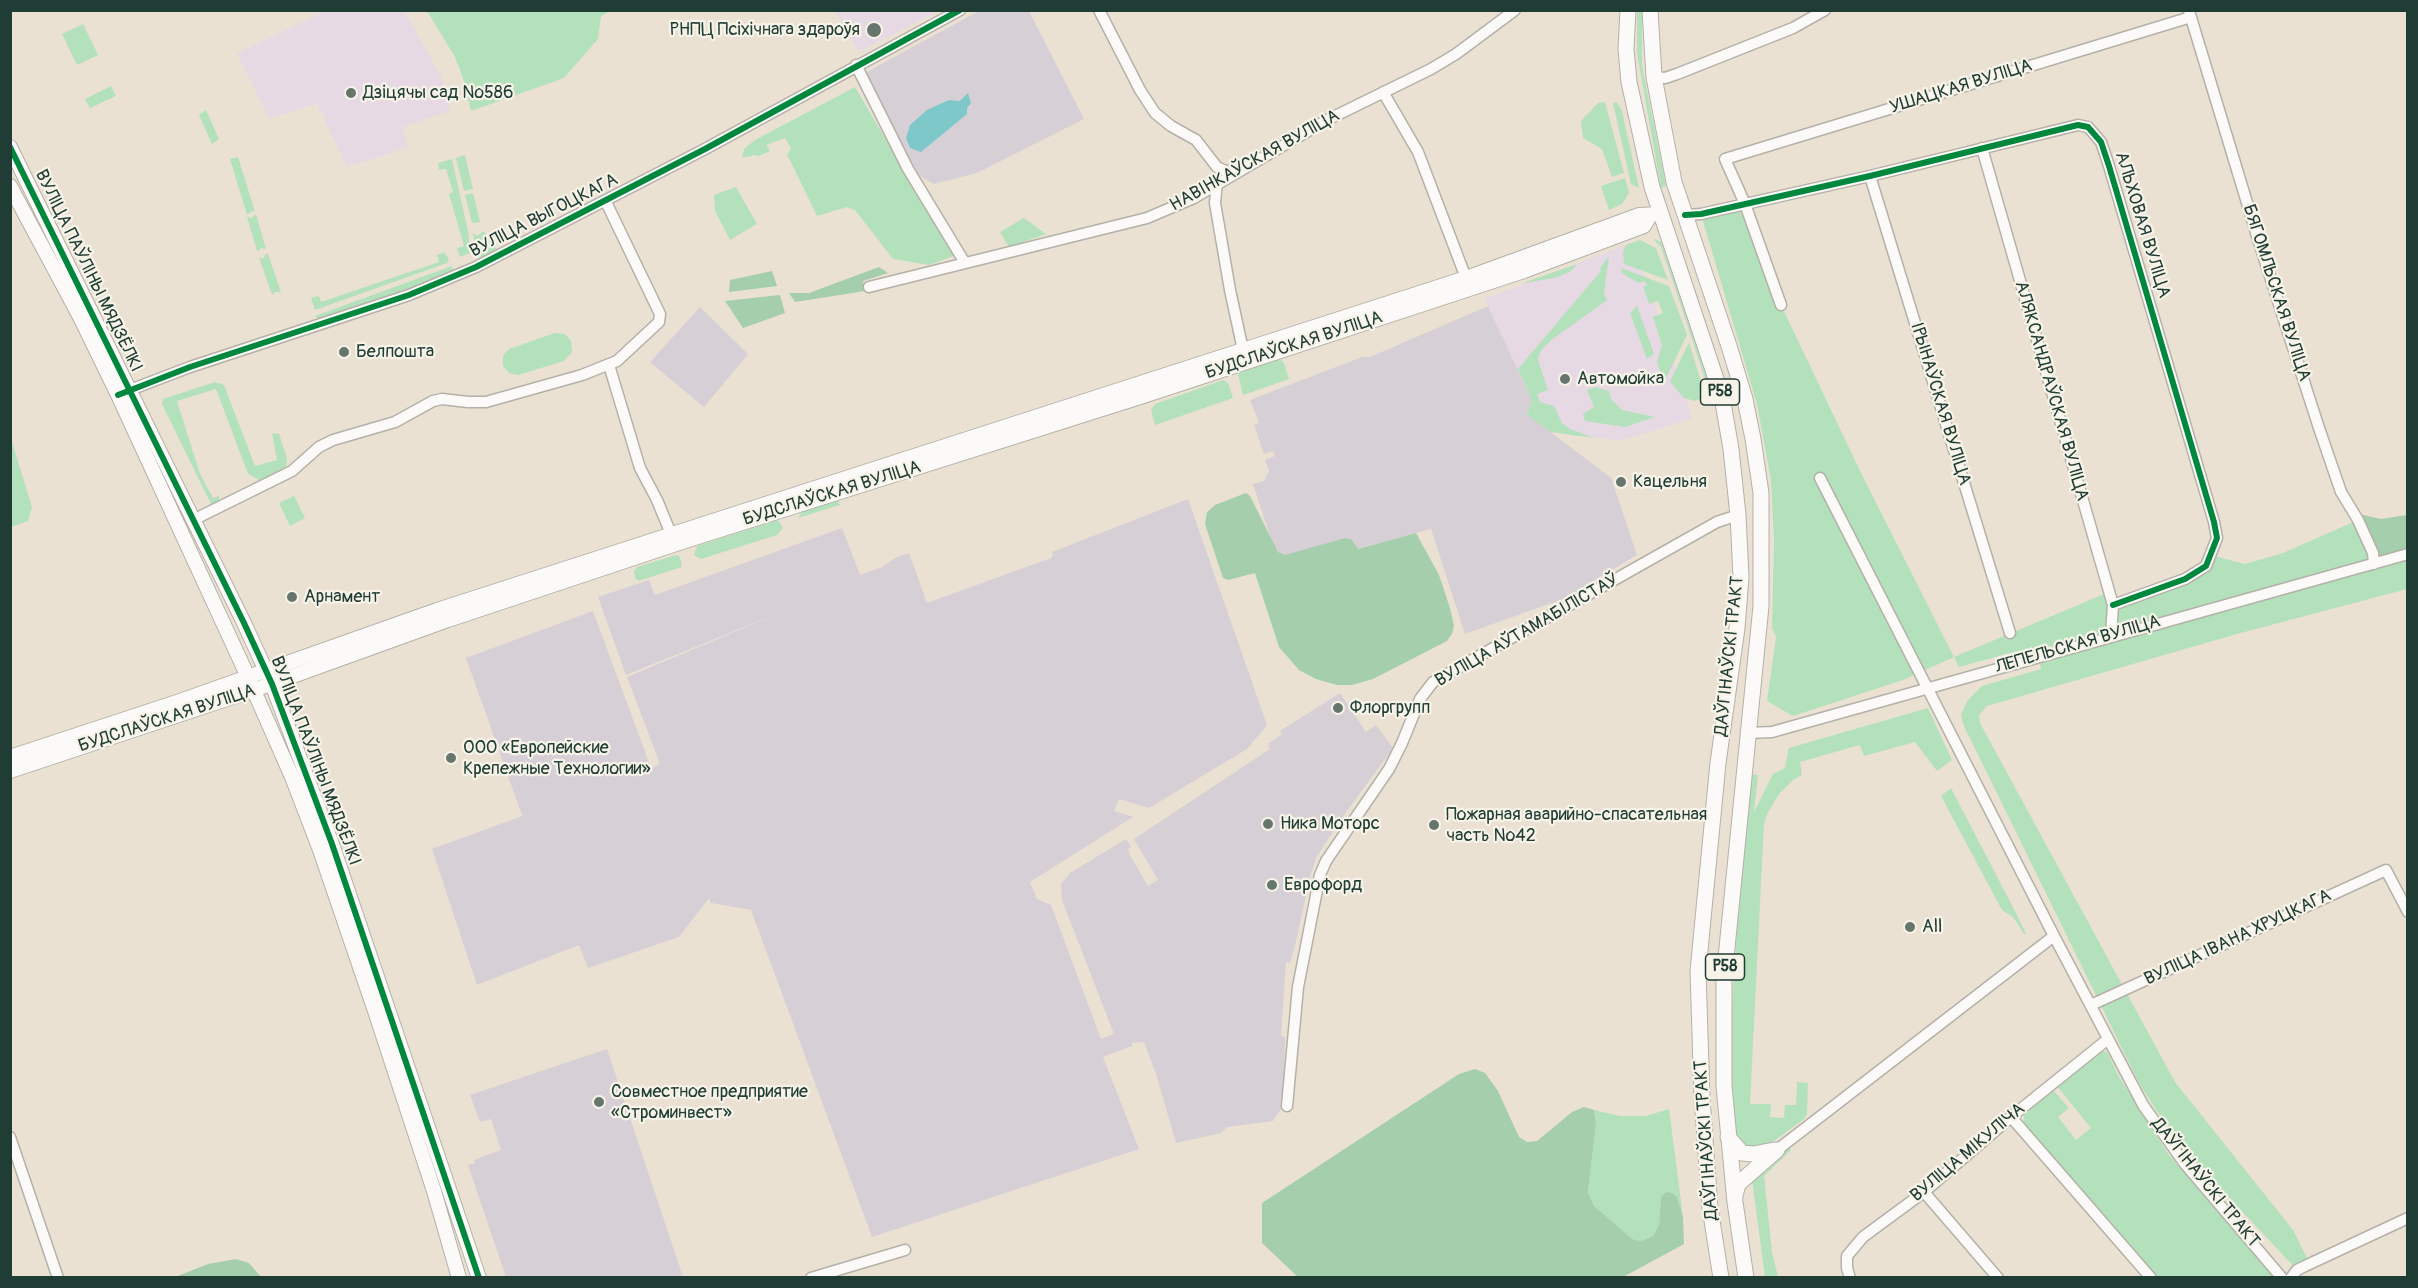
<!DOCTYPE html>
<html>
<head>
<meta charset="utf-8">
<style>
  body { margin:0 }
  #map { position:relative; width:2418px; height:1288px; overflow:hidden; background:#eae1d3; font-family:Pangolin,sans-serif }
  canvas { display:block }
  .frame { position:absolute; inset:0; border:12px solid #1f3d34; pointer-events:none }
</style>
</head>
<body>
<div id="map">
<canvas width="2418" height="1288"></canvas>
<div class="frame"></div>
</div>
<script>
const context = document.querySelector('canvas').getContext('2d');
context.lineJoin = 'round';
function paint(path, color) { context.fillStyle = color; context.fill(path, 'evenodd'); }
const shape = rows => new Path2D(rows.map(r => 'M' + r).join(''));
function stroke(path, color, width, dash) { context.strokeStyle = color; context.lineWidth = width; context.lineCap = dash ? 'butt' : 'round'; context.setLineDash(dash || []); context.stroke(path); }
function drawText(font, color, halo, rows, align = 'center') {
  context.font = font + ' Pangolin,sans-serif'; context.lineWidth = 4.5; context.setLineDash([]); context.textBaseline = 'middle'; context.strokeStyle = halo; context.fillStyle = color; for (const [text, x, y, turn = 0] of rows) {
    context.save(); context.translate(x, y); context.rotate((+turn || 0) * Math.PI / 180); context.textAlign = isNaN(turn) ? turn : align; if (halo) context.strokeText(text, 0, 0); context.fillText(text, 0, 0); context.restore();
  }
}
const built = shape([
  [325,11,404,11,441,76,450,111,402,127,408,147,347,167,317,103,269,119,237,54],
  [835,11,939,11,864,49,858,50],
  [1634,242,1692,418,1621,441,1551,432,1526,414,1532,400,1485,299]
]);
const industrial = shape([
  [979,11,1029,11,1084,119,977,173,934,184,920,176,895,136,863,74],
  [1488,306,1532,400,1527,414,1611,478,1637,555,1563,599,1465,634,1431,529,1357,549,1345,538,1294,553,1285,555,1278,552,1271,539,1253,484,1264,481,1269,471,1265,460,1275,456,1273,451,1264,454,1254,425,1259,423,1250,400,1362,357,1370,357],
  [700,307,748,354,704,407,650,362],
  [1188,499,1267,725,1247,749,1149,808,1119,799,1114,811,1133,817,1030,882,1037,899,1051,905,1101,1039,1114,1034,1062,900,1061,884,1070,873,1126,839,1131,847,1128,849,1130,855,1148,886,1158,880,1134,839,1270,749,1268,744,1282,734,1280,731,1340,693,1366,732,1376,725,1393,748,1342,818,1316,858,1310,878,1294,950,1290,963,1286,962,1281,1036,1285,1037,1284,1083,1281,1109,1273,1121,1227,1127,1221,1133,1176,1143,1156,1074,1144,1042,1132,1043,1132,1046,1103,1057,1139,1149,872,1237,751,910,711,903,709,898,679,937,588,968,579,945,477,985,432,849,525,815,522,815,466,658,593,611,651,768,660,764,627,677,794,607,626,675,598,597,649,580,655,595,842,528,860,575,882,567,895,558,909,553,927,603,1051,558,1053,556,1052,552],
  [607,1049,683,1277,506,1277,468,1165,475,1163,474,1160,501,1150,491,1119,480,1122,470,1095]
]);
const green = shape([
  [427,11,610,11,601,16,598,39,564,78,471,111,464,81,455,57],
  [1637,11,1642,11,1642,66,1666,186,1661,188,1637,53],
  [83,24,98,55,77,65,62,34],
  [111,86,116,96,90,108,85,99],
  [855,87,954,256,929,265,893,259,855,210,847,207,817,216,787,154,791,149,785,138,766,145,770,151,759,156,754,155,742,158,744,149,755,140],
  [1605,102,1624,173,1612,177,1602,149,1583,138,1581,121,1598,103],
  [1617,102,1622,111,1639,188,1631,184,1613,103],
  [206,110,219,139,212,144,199,115],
  [465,155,473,189,464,191,456,158],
  [238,157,255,212,252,211,247,215,230,159],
  [452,159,468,231,470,253,460,257,457,248,464,246,449,194,453,192,446,169,439,170,438,163],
  [1625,178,1629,193,1622,204,1609,210,1601,186],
  [736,187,757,224,730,240,715,211,714,195],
  [473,193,480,222,472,223,465,195],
  [1745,204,1781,305,1862,475,1954,657,2109,592,2113,604,2185,579,2210,555,2245,564,2283,553,2358,520,2407,554,2407,589,2237,634,1987,706,1979,715,1980,723,2175,1082,2293,1230,2307,1258,2305,1266,2297,1270,2194,1160,2156,1110,2139,1083,1963,724,1961,714,1968,700,1982,686,2041,669,2038,656,2103,637,2006,654,1959,667,1954,657,1903,680,1793,716,1767,701,1776,637,1772,628,1774,541,1771,480,1757,404,1701,214],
  [256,214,266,249,262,248,257,251,247,217,252,218],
  [1024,218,1046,234,1009,247,1000,232],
  [484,231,499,252,479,261,473,233,477,236],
  [1652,238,1661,242,1667,259,1708,382,1706,395,1704,392,1706,382,1673,282,1661,247],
  [1640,240,1656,248,1668,280,1624,264,1623,252,1626,245],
  [444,252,449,259,447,263,315,310,311,298,319,296,321,302,439,262,437,255],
  [266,254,268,254,281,292,275,292,272,295,259,257,263,259],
  [1609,256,1604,294,1607,300,1550,341,1540,352,1538,360,1548,390,1537,394,1540,402,1554,406,1562,423,1570,429,1594,438,1551,432,1527,415,1532,400,1518,369,1601,271,1600,268],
  [1577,264,1571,271,1558,277,1520,284],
  [452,266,453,272,321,321,315,316],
  [1621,268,1669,286,1687,335,1666,378,1660,372,1657,362,1662,345,1653,317,1663,313,1658,301,1649,304,1643,287,1647,285,1645,281,1638,283,1633,280,1622,273],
  [1637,306,1654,354,1647,359,1630,313],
  [555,333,565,334,571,341,572,352,564,361,518,375,509,373,503,366,503,356,509,349],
  [1689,342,1702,385,1699,394,1701,398,1695,401,1684,398,1670,382],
  [1279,358,1284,363,1289,379,1243,395,1238,374],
  [1223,380,1228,383,1233,398,1155,425,1151,410,1155,404],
  [215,382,224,385,255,466,277,460,272,433,279,434,287,458,286,466,270,478,259,480,248,474,216,389,177,401,200,474,213,498,219,496,219,502,212,506,162,404,163,399],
  [1595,387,1609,391,1611,399,1622,410,1655,417,1625,427,1585,421,1583,414,1594,407,1587,390],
  [11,439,32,507,28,521,11,527],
  [294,496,305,518,290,526,279,503],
  [837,500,840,505,798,518,804,510],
  [778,520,783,528,777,535,701,559,694,555,697,546],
  [676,555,680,557,682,567,638,581,635,577,634,571,637,567],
  [1928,708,1952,760,1937,771,1915,742,1864,756,1860,745,1800,762,1802,775,1793,780,1779,794,1767,814,1764,824,1750,1104,1771,1104,1770,1117,1784,1118,1785,1105,1796,1105,1797,1082,1808,1083,1807,1114,1804,1119,1760,1151,1737,1143,1732,1085,1732,1009,1739,894,1750,774,1758,775,1754,812,1773,774,1785,768,1789,748],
  [1951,788,2017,915,2026,934,2024,934,2013,917,2002,910,1941,796],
  [2100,1051,2107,1052,2119,1077,2169,1155,2274,1277,2157,1277,2024,1127,2024,1112,2053,1090,2069,1108,2058,1117,2076,1140,2091,1128,2057,1086],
  [1669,1109,1683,1217,1677,1197,1661,1197,1659,1225,1653,1236,1641,1241,1632,1239,1614,1225,1594,1206,1588,1192,1596,1124,1594,1110,1620,1116,1646,1116],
  [1790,1148,1791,1150,1764,1176,1772,1252,1778,1277,1765,1277,1752,1179]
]);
const forest = shape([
  [879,267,888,273,863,281,865,291,795,302,789,293,809,293],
  [772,271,777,286,729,292,730,280],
  [780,295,785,313,743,328,725,301],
  [1246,493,1250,496,1278,552,1285,555,1345,538,1351,539,1358,549,1416,533,1439,575,1450,608,1454,626,1452,634,1447,641,1373,679,1352,685,1337,685,1316,679,1299,670,1279,647,1255,573,1228,580,1223,578,1205,524,1207,512,1215,505],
  [2359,514,2381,519,2407,515,2407,553,2374,564],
  [1475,1069,1485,1073,1498,1091,1519,1137,1527,1142,1537,1141,1572,1112,1584,1107,1594,1110,1596,1124,1588,1192,1594,1206,1632,1239,1641,1241,1653,1236,1659,1225,1661,1197,1666,1192,1672,1193,1677,1197,1683,1217,1684,1244,1623,1277,1299,1278,1262,1243,1262,1203,1459,1074],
  [236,1259,249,1263,261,1277,175,1277,208,1264]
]);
const water = shape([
  [968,93,971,103,967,108,967,114,921,152,910,148,906,138,910,125,927,110,949,100,960,101]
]);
const street = shape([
  [1099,10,1140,90,1155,113,1171,126,1196,140,1217,167,1225,171,1237,171],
  [2189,11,2258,239,2319,428,2341,492,2358,520,2373,553,2374,564],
  [856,65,908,169,965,263],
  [1654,77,1665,78,1677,74,1793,28,1825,10],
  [1383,92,1418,152,1466,278],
  [1982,148,2113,605,2111,635],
  [1870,176,2010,633],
  [1217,182,1215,203,1230,290,1243,350],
  [1685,215,1701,214,1870,176,2078,125,2088,127,2101,142,2109,166,2214,522,2217,538,2206,566,2185,579,2113,605],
  [869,287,1147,218,1194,198,1327,120,1431,69,1456,54,1515,10],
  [1781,305,1745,204,1725,159,2191,17],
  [609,365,640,468,657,500,671,534],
  [122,393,190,367,409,295,476,267,705,149,960,10],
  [1820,478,2054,936,2143,1105,2185,1164,2282,1278],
  [193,520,292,471,319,447,333,440,395,422,433,401,442,399,468,402,486,402,582,375,617,361,659,322,660,314,606,202],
  [1748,733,1772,732,2408,554],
  [2091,1005,2386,870,2408,912],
  [1287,1106,1298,987,1320,875,1326,861,1389,769,1402,743,1420,699,1433,682,1717,522,1738,515],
  [2011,1117,2151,1278],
  [10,1137,58,1278],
  [1777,1150,2054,936],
  [1924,1192,1998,1278],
  [811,1278,905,1250],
  [1850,1278,1847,1268,1847,1256,1863,1237,1924,1192,2011,1117,2108,1039],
  [2291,1278,2297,1270,2305,1266,2408,1218]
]);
const secondary = shape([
  [10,147,244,623,272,684,332,844,479,1278],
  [10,186,80,317,118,395,248,677,292,777,320,850,375,1011,434,1191,459,1278],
  [10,757,177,702,437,610,1466,278,1639,215,1661,214],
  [10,771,254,690,448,620,682,542,1140,397,1524,271,1644,226,1650,216]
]);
const primary = shape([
  [1628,10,1626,49,1629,82,1652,187,1722,397,1731,449,1738,515,1741,577,1737,628,1718,763,1698,971,1702,1098,1710,1208,1721,1278],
  [1650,10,1654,77,1674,182,1729,346,1745,399,1753,439,1761,493,1761,606,1724,978,1724,1086,1735,1202,1746,1278],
  [1728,1137,1742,1153,1753,1154,1774,1150],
  [1735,1196,1738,1184,1777,1150]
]);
const cycleway = shape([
  [10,147,244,623,272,684,332,844,479,1278],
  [1685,215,1701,214,1870,176,2078,125,2088,127,2101,142,2109,166,2214,522,2217,538,2206,566,2185,579,2113,605],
  [118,395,190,367,409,295,476,267,705,149,960,10]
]);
const markers = [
  [874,30,8,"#66766c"],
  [351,93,6,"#66766c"],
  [344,352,6,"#66766c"],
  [1565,379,6,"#66766c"],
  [1621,482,6,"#66766c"],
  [292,597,6,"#66766c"],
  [1338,708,6,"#66766c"],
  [451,758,6,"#66766c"],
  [1268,824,6,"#66766c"],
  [1434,825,6,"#66766c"],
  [1272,885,6,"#66766c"],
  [1910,927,6,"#66766c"],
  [599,1102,6,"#66766c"]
];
const shields = [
  [1720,392,39],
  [1725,967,39]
];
const shieldNames = [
  ["Р58",1720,392],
  ["Р58",1725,967]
];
const poiNames = [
  ["РНПЦ Псіхічнага здароўя",860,30,"right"],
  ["Дзіцячы сад №586",363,93],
  ["Белпошта",356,352],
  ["Автомойка",1577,379],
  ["Кацельня",1633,482],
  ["Арнамент",304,597],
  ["Флоргрупп",1350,708],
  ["ООО «Европейские",463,748],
  ["Крепежные Технологии»",463,769],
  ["Пожарная аварийно-спасательная",1446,815],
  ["часть №42",1446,836],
  ["Ника Моторс",1280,824],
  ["Еврофорд",1284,885],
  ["All",1922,927],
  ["Совместное предприятие",611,1092],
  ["«Строминвест»",611,1113]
];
const streetNames = [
  ["УШАЦКАЯ ВУЛІЦА",1961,87,-17],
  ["НАВІНКАЎСКАЯ ВУЛІЦА",1255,161,-29],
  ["ВУЛІЦА ВЫГОЦКАГА",544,216,-27],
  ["АЛЬХОВАЯ ВУЛІЦА",2142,225,73],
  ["ВУЛІЦА ПАЎЛІНЫ МЯДЗЁЛКІ",88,271,64],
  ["БЯГОМЛЬСКАЯ ВУЛІЦА",2276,293,72],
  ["БУДСЛАЎСКАЯ ВУЛІЦА",1294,346,-18],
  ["АЛЯКСАНДРАЎСКАЯ ВУЛІЦА",2051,391,74],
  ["ІРЫНАЎСКАЯ ВУЛІЦА",1940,404,73],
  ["БУДСЛАЎСКАЯ ВУЛІЦА",832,494,-17],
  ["ВУЛІЦА АЎТАМАБІЛІСТАЎ",1527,631,-30],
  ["ЛЕПЕЛЬСКАЯ ВУЛІЦА",2078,645,-16],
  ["ДАЎГІНАЎСКІ ТРАКТ",1730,656,-84],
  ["БУДСЛАЎСКАЯ ВУЛІЦА",167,719,-18],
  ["ВУЛІЦА ПАЎЛІНЫ МЯДЗЁЛКІ",315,761,69],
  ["ВУЛІЦА ІВАНА ХРУЦКАГА",2238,938,-25],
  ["ДАЎГІНАЎСКІ ТРАКТ",1707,1140,-94],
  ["ВУЛІЦА МІКУЛІЧА",1968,1153,-40],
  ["ДАЎГІНАЎСКІ ТРАКТ",2205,1183,51]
];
paint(built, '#e7d9e4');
paint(industrial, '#d7cfd6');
paint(green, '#b3e1bb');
paint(forest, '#a5ceac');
paint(water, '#7ec8ca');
stroke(street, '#b4b1a8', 13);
stroke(secondary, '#b4b1a8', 16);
stroke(primary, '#b4b1a8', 17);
stroke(street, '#fcfaf8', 10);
stroke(secondary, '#fcfaf8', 14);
stroke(primary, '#fcfaf8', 15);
stroke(cycleway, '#00873e', 6);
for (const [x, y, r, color] of markers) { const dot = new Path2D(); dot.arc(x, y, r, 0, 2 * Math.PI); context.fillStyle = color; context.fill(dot); stroke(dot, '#f7f3e8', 2); }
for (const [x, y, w] of shields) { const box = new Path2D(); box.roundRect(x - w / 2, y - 13, w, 26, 4.5); context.fillStyle = '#f7f3e8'; context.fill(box); stroke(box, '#1f3d34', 1.5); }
drawText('bold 16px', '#1f3d34', null, shieldNames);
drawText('18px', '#1f3d34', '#f7f3e8', poiNames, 'left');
drawText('18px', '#1f3d34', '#f7f3e8', streetNames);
</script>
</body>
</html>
